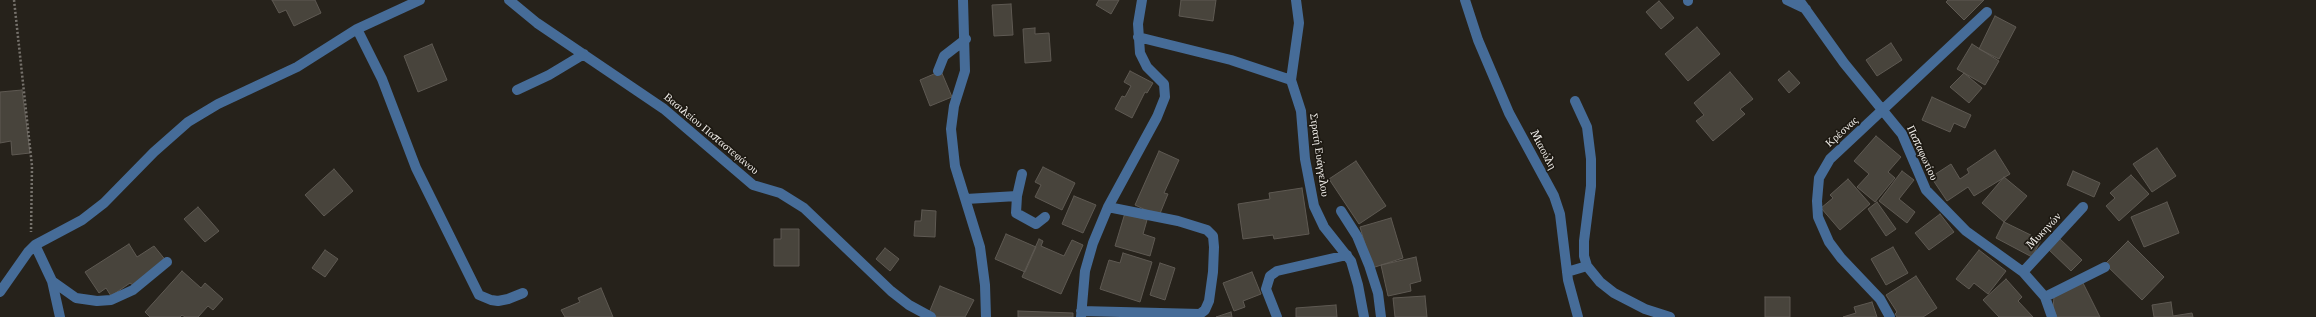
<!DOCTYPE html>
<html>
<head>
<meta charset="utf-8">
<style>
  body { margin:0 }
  canvas { display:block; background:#26221b }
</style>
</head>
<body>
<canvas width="2316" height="317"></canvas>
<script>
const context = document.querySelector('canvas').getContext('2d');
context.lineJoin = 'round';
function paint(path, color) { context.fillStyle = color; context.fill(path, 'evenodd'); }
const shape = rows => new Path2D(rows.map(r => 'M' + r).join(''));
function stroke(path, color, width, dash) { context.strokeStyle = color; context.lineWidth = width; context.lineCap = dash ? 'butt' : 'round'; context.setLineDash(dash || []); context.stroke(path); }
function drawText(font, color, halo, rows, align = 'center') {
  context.font = font + ' Merriweather,serif'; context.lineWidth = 3.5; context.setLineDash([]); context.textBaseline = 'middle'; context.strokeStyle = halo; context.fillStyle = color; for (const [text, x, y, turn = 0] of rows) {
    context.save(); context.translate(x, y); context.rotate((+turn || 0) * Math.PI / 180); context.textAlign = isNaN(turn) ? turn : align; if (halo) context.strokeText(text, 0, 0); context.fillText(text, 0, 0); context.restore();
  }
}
const building = shape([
  [272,0,315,0,321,13,294,26,286,10,279,13,272,0],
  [1099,0,1119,0,1111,14,1096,5,1099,0],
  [1181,0,1216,0,1213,21,1179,16,1181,0],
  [1948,0,1984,0,1964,20,1946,2,1948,0],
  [1659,1,1674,18,1661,29,1646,12,1659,1],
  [1011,4,1013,35,994,36,992,5,1011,4],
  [1995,16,2016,27,1999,59,1979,49,1995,16],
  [1697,27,1720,54,1688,81,1665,54,1697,27],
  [1035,28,1035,34,1049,33,1051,61,1025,63,1023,29,1035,28],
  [1891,43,1902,60,1877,76,1866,60,1891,43],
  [432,44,447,80,418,92,404,56,432,44],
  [1972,44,1999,61,1985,85,1957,69,1972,44],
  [941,71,952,97,930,106,920,80,941,71],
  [1130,71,1153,83,1147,93,1145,92,1132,118,1115,109,1122,96,1125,97,1131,86,1124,82,1130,71],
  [1789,71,1800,83,1789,93,1778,80,1789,71],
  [1730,72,1753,99,1740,109,1745,114,1713,141,1696,121,1704,115,1694,103,1730,72],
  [1964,73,1982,88,1969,103,1950,87,1964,73],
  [22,90,30,153,12,155,11,141,0,143,0,92,22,90],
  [1932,97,1971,115,1965,128,1954,123,1950,132,1922,120,1932,97],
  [1876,136,1901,157,1888,172,1895,178,1875,202,1857,187,1869,174,1854,161,1876,136],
  [2157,148,2176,176,2152,192,2133,164,2157,148],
  [1995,150,2010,174,1974,196,1968,187,1947,201,1931,177,1951,164,1960,179,1969,173,1967,169,1995,150],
  [1159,151,1179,160,1164,193,1168,194,1159,216,1135,205,1159,151],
  [1356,161,1386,206,1359,224,1329,179,1356,161],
  [1043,167,1075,183,1062,210,1035,197,1041,185,1035,182,1043,167],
  [334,169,353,191,324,216,305,195,334,169],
  [1902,171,1914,180,1899,199,1915,212,1907,223,1879,201,1902,171],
  [2073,171,2100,183,2094,197,2067,185,2073,171],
  [2131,175,2149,194,2119,221,2106,206,2115,198,2110,193,2131,175],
  [2004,177,2027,196,2004,222,1982,203,2004,177],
  [1848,179,1870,204,1840,230,1821,208,1833,198,1830,195,1848,179],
  [1302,188,1309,234,1274,239,1273,235,1243,239,1238,204,1270,199,1269,193,1302,188],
  [1074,196,1096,205,1083,233,1062,224,1074,196],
  [1877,202,1896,229,1886,236,1868,209,1877,202],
  [2167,202,2179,233,2144,247,2131,217,2167,202],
  [198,207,219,231,205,242,184,219,198,207],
  [922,210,936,211,935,237,914,236,915,221,921,221,922,210],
  [1125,213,1147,220,1143,234,1155,238,1150,256,1115,246,1125,213],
  [1940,214,1954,232,1929,250,1915,233,1940,214],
  [1391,218,1403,258,1372,268,1360,227,1391,218],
  [2004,222,2041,240,2032,257,1996,238,2004,222],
  [781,229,799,229,799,266,774,266,774,239,781,239,781,229],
  [1006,234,1036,247,1025,272,995,259,1006,234],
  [2059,238,2082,260,2071,271,2048,249,2059,238],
  [1039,239,1043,241,1041,246,1064,256,1072,240,1083,245,1061,294,1022,277,1039,239],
  [2128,241,2164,277,2142,300,2105,264,2128,241],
  [129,244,137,257,154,246,167,262,137,288,130,283,111,296,106,288,99,293,85,272,129,244],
  [1893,247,1908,273,1886,285,1871,259,1893,247],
  [885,248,899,259,890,271,876,259,885,248],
  [325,250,338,259,325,277,312,268,325,250],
  [1979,250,2006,271,1988,294,1974,283,1969,289,1956,279,1979,250],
  [1123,253,1152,262,1140,302,1100,289,1109,260,1120,263,1123,253],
  [1416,257,1421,281,1410,284,1411,291,1388,296,1381,265,1416,257],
  [1160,263,1175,268,1165,300,1150,295,1160,263],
  [182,271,201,288,205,283,223,299,213,310,208,306,198,317,185,317,182,315,180,317,150,317,145,312,182,271],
  [1252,272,1261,294,1243,301,1245,307,1234,311,1223,283,1252,272],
  [1916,276,1937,308,1923,317,1897,317,1895,314,1897,312,1886,295,1916,276],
  [2006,279,2022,297,2018,301,2033,317,1999,317,1983,300,2006,279],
  [2083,283,2100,317,2057,317,2053,308,2054,297,2083,283],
  [940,286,974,300,965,317,938,317,929,313,940,286],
  [601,288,613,317,565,317,561,310,580,302,578,298,601,288],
  [1425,296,1427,317,1395,317,1393,298,1425,296],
  [1765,297,1790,297,1790,317,1765,317,1765,297],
  [1872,302,1877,317,1843,317,1856,313,1854,307,1872,302],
  [2171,302,2173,316,2192,313,2193,317,2154,317,2152,305,2171,302],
  [1336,305,1337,317,1296,317,1296,308,1336,305],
  [1018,311,1073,313,1073,317,1018,317,1018,311],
  [1231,312,1232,317,1216,317,1231,312]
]);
const path = shape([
  [14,0,32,166,31,232]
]);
const minor = shape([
  [509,0,537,23,664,109,753,185,780,193,804,208,891,291,909,305,931,317],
  [963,0,965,71,954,106,951,129,955,166,980,247,985,285,986,317],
  [1465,0,1478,40,1509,113,1554,196,1560,214,1568,280,1578,317],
  [1688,0,1688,1],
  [1787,0,1806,9],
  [1799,0,1844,63,1902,134,1926,190,1966,231,2023,272,2045,297,2052,317],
  [357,29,382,79,416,168,479,295,491,300,498,301,508,299,523,293],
  [1138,37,1231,60,1291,80],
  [938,71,944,56,966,39],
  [1291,80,1301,111,1305,159,1314,206,1324,227,1351,261,1358,285,1364,317],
  [1291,80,1299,23,1296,0],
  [517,90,549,75,584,54],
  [1575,101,1587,127,1591,159,1591,186,1584,241,1584,256,1587,266,1600,282,1614,293,1645,309,1670,317],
  [1017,196,1022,174],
  [966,199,1017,196,1016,213,1036,224,1045,217],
  [1341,211,1357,236,1369,265,1378,293,1381,317],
  [35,245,52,281,60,317],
  [1567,272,1587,266],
  [2023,272,2083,207],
  [52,281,76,298,97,301,111,300,133,290,167,262],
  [0,292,28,252,35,245,82,220,104,203,154,152,188,122,218,104,297,67,357,29,420,0],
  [2045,297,2105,267],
  [1081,311,1200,314,1205,310,1209,301,1213,272,1214,247,1213,236,1207,230,1178,221,1108,207],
  [1081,317,1085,271,1093,243,1108,207,1157,117,1165,97,1164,84,1147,67,1140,53,1138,24,1142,0],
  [1277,317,1266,289,1270,276,1277,271,1347,255],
  [1890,317,1880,299,1841,258,1829,242,1818,217,1817,201,1819,178,1830,159,1987,12]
]);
const streetNames = [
  ["Κρέσνας",1842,132,-42],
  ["Βασιλείου Παπαστεφάνου",711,134,40],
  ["Μιαούλη",1543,150,62],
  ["Παπαφωτίου",1922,153,65],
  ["Στρατή Ευάγγελου",1319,155,82],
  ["Μυκηνών",2044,231,-47]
];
paint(building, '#48443c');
stroke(building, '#5e5952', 1);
stroke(path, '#76726c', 2.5, [2, 2]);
stroke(minor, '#466c98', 10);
drawText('11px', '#efece8', '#1d1912', streetNames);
</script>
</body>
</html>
